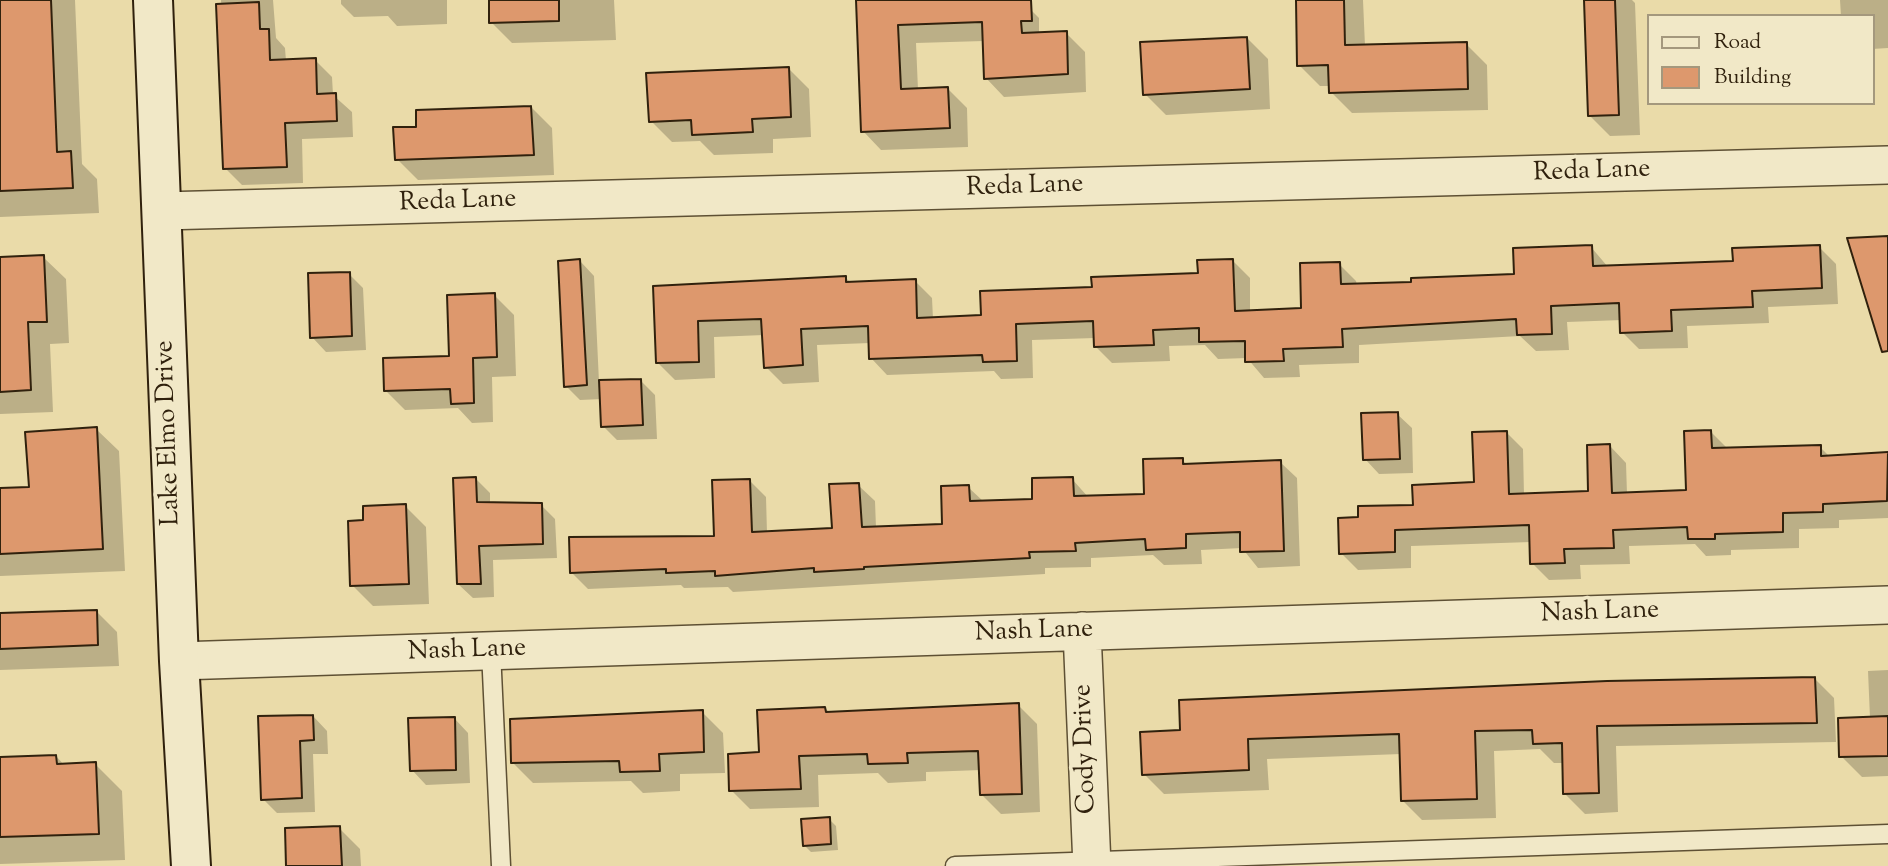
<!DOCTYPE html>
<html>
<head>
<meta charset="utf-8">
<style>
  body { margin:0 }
  #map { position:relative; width:1888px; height:866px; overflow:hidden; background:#eadba9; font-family:"Sorts Mill Goudy",serif }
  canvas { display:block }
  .legend { position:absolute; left:1647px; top:14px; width:228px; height:91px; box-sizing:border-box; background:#f1e8c7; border:2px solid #a4987d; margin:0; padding:9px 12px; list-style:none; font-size:21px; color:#30210d }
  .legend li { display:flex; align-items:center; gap:14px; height:35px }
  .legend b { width:35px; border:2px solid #a4987d }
</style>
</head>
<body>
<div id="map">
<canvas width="1888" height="866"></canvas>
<ul class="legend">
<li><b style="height:9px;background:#f1e8c7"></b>Road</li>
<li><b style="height:19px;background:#dd986d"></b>Building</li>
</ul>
</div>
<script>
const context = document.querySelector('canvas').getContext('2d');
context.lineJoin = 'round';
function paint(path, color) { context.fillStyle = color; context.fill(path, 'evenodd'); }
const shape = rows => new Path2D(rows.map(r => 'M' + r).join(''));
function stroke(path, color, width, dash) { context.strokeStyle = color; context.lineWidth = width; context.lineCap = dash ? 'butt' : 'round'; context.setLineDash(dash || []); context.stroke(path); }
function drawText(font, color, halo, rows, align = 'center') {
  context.font = font + ' "Sorts Mill Goudy",serif'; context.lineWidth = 7; context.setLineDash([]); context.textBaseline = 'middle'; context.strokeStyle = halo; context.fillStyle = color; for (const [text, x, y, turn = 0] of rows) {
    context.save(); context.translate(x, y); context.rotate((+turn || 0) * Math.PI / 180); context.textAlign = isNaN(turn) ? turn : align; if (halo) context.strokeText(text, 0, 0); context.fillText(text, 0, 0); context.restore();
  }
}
const shadow = shape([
  [0,0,75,0,82,164,97,179,99,213,0,217],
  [221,0,273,0,276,38,285,48,286,61,315,60,332,77,333,95,352,112,353,137,302,139,303,183,242,185,225,168],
  [341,0,447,0,447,24,397,26,388,16,354,17,341,4],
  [490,0,614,0,616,40,512,43,491,22],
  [858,0,1021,0,1039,18,1039,34,1066,33,1085,52,1086,92,1004,97,986,78,984,41,916,43,918,90,948,89,967,108,968,147,881,150,863,131],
  [1297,0,1363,0,1365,46,1466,44,1487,65,1488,110,1352,113,1331,92,1331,86,1320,86,1299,65],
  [1585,0,1632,0,1635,3,1640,135,1610,136,1589,115],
  [1840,0,1888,0,1888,48,1872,49,1872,16,1841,16],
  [1247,38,1268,59,1270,109,1166,115,1145,94],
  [788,68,809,89,811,137,773,139,773,153,714,155,700,141,672,142,651,121],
  [531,107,552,128,554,175,418,180,397,159,418,128],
  [1591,247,1608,267,1734,263,1819,247,1836,264,1838,304,1768,307,1769,323,1687,326,1688,348,1639,349,1622,332,1622,320,1567,322,1569,350,1536,351,1520,336,1359,345,1359,363,1299,365,1300,377,1264,378,1247,358,1218,359,1205,345,1169,346,1170,361,1112,363,1095,346,1095,338,1032,340,1033,378,1001,379,994,371,887,375,871,358,870,343,817,345,819,382,783,384,766,367,764,335,714,337,715,378,675,380,658,363,655,288,845,277,851,283,915,281,932,298,933,319,983,317,1093,289,1199,275,1233,261,1250,278,1250,312,1303,310,1339,264,1356,281,1357,285,1516,276],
  [43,257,66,279,69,343,50,344,53,412,0,414,0,259],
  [580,261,594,276,599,382,641,381,655,395,657,439,617,440,603,426,602,399,580,400,566,386],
  [349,274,363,288,366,350,326,352,312,337],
  [494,295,514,315,516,376,492,377,493,422,472,423,458,408,405,410,386,391,451,357],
  [1397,414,1412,428,1413,473,1379,474,1365,459],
  [96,429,119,451,125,571,0,576,0,490,31,488],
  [1710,431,1727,448,1820,447,1830,457,1888,454,1888,518,1839,520,1839,528,1799,529,1799,548,1731,550,1731,555,1706,556,1695,544,1629,546,1630,564,1580,565,1581,579,1549,580,1532,563,1531,542,1411,546,1411,568,1358,570,1341,553,1360,519,1414,506,1476,484,1506,432,1523,449,1524,495,1590,493,1610,446,1626,463,1627,494,1688,492],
  [1182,460,1188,465,1280,462,1297,478,1300,566,1258,568,1242,548,1201,550,1202,564,1164,565,1153,555,1091,558,1091,567,1045,568,1045,574,733,592,728,587,684,588,681,585,588,589,572,573,716,538,749,480,766,497,767,533,834,530,858,485,875,501,876,528,944,526,968,487,984,502,1034,500,1072,479,1089,498,1146,496],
  [476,479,490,493,490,504,541,505,555,519,557,558,493,560,494,597,473,598,458,584],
  [405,506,426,527,429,604,373,606,352,585,365,522],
  [96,611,117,632,119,666,0,670,0,615],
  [1888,670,1888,776,1862,777,1841,756,1870,718,1868,671],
  [1814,678,1834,698,1836,742,1616,746,1618,812,1585,814,1565,794,1564,763,1554,763,1540,749,1494,751,1496,818,1422,820,1402,800,1401,754,1267,759,1269,790,1164,794,1144,774,1142,733],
  [1018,705,1037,724,1040,812,1001,814,982,795,981,770,926,772,926,781,888,783,878,773,818,775,819,807,750,809,731,790,761,754,825,708,830,713],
  [702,712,723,733,725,773,680,774,680,791,643,793,631,781,533,783,512,762],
  [313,716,327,731,328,754,313,754,315,812,277,813,263,799],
  [454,718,468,733,470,783,426,785,412,770],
  [56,756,64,765,95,764,122,791,125,860,0,864,0,759],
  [829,819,836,826,838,850,811,852,804,845],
  [339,828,360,849,361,866,288,866]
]);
const building = shape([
  [0,0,51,0,57,152,71,151,73,188,0,191,0,0],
  [489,0,559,0,559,21,489,23,489,0],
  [856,0,1031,0,1032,21,1021,21,1022,33,1067,31,1068,74,984,79,982,22,898,25,901,89,948,87,950,128,861,132,856,0],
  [1296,0,1344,0,1345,45,1467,42,1468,89,1329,93,1328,65,1297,66,1296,0],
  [1584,0,1615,0,1619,115,1588,116,1584,0],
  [259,2,260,29,269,29,270,60,316,58,317,94,336,93,337,121,285,123,287,167,223,169,216,4,259,2],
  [1247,37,1250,89,1143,95,1140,42,1247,37],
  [789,67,791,117,752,119,753,132,692,135,691,120,649,122,646,73,789,67],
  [531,106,534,155,395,160,393,127,416,127,416,110,531,106],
  [1888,236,1888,351,1882,352,1847,238,1888,236],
  [1592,245,1593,266,1733,261,1732,248,1820,245,1822,288,1752,291,1753,307,1671,310,1672,331,1620,333,1619,303,1551,306,1552,334,1517,335,1516,319,1342,329,1343,347,1283,349,1284,361,1245,362,1245,341,1199,342,1199,328,1153,330,1154,345,1094,347,1093,321,1016,324,1017,361,983,362,982,355,869,359,868,326,801,329,803,365,764,368,761,319,698,321,699,362,656,363,653,286,846,276,846,282,916,279,917,318,981,315,980,291,1092,287,1091,277,1198,273,1197,260,1233,259,1235,311,1301,308,1300,263,1340,262,1341,284,1411,282,1411,278,1514,274,1513,248,1592,245],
  [44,255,47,322,28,322,31,390,0,392,0,257,44,255],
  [580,259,587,385,564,387,558,261,580,259],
  [350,272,352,336,310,338,308,273,350,272],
  [495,293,497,357,473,358,474,403,451,404,450,389,384,391,383,358,449,356,447,295,495,293],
  [641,379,643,425,601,427,599,380,641,379],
  [1398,412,1400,459,1363,460,1361,413,1398,412],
  [97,427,103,549,0,554,0,488,29,487,25,432,97,427],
  [1711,430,1712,448,1821,445,1821,456,1888,452,1887,501,1823,504,1823,512,1783,513,1783,532,1715,534,1715,539,1688,539,1687,527,1613,530,1614,548,1564,549,1565,563,1530,564,1529,525,1395,530,1395,552,1339,554,1338,518,1358,517,1358,506,1413,505,1412,485,1474,482,1472,432,1507,431,1509,494,1588,491,1587,445,1610,444,1612,493,1686,490,1684,431,1711,430],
  [1183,458,1183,464,1281,460,1284,551,1240,552,1240,532,1186,534,1186,548,1146,550,1145,539,1075,543,1076,551,1029,552,1030,558,864,567,864,569,814,572,814,568,715,576,715,571,666,573,666,569,570,573,569,537,714,536,712,480,750,479,752,532,832,528,829,484,859,483,862,527,942,524,941,486,969,485,970,501,1032,499,1032,478,1073,477,1074,496,1144,494,1143,459,1183,458],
  [476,477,477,502,542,503,543,544,479,546,481,584,457,584,453,478,476,477],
  [406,504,409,584,350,586,348,521,363,520,363,506,406,504],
  [97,610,98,645,0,649,0,613,97,610],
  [1815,677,1817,723,1597,726,1599,793,1563,794,1562,743,1533,744,1532,730,1475,731,1477,799,1401,801,1399,734,1248,739,1249,770,1142,775,1140,732,1180,730,1179,700,1607,681,1815,677],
  [1019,703,1022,794,980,795,978,751,907,753,908,763,868,764,867,754,799,756,801,789,729,791,728,754,759,752,757,710,825,707,826,712,1019,703],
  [703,710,704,752,659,754,660,771,620,772,619,761,511,763,510,719,703,710],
  [313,715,314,740,300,741,302,798,261,800,258,716,313,715],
  [1888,716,1888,756,1839,757,1838,718,1888,716],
  [455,717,456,770,410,771,408,718,455,717],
  [56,755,57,764,96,762,99,834,0,837,0,757,56,755],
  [830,817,831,844,803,846,801,819,830,817],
  [340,826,342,866,286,866,285,828,340,826]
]);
const lane = shape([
  [491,651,501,866],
  [955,866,1888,834]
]);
const street = shape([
  [162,211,1888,165],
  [1082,631,1092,866],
  [179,661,1888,605]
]);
const secondary = shape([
  [153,0,179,661,191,866]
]);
const streetNames = [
  ["Reda Lane",1592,173,-2],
  ["Reda Lane",1025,188,-2],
  ["Reda Lane",458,203,-2],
  ["Lake Elmo Drive",170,433,-92],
  ["Nash Lane",1600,614,-2],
  ["Nash Lane",1034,633,-2],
  ["Nash Lane",467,652,-2],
  ["Cody Drive",1087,749,-92]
];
paint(shadow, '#0003');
paint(building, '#dd986d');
stroke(building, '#30210d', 2);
stroke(lane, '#5e5034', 21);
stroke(street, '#5e5034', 40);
stroke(secondary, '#30210d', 42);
stroke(lane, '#f1e8c7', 18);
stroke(street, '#f1e8c7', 37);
stroke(secondary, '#f1e8c7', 38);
drawText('26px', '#30210d', '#f1e8c7', streetNames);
</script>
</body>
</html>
